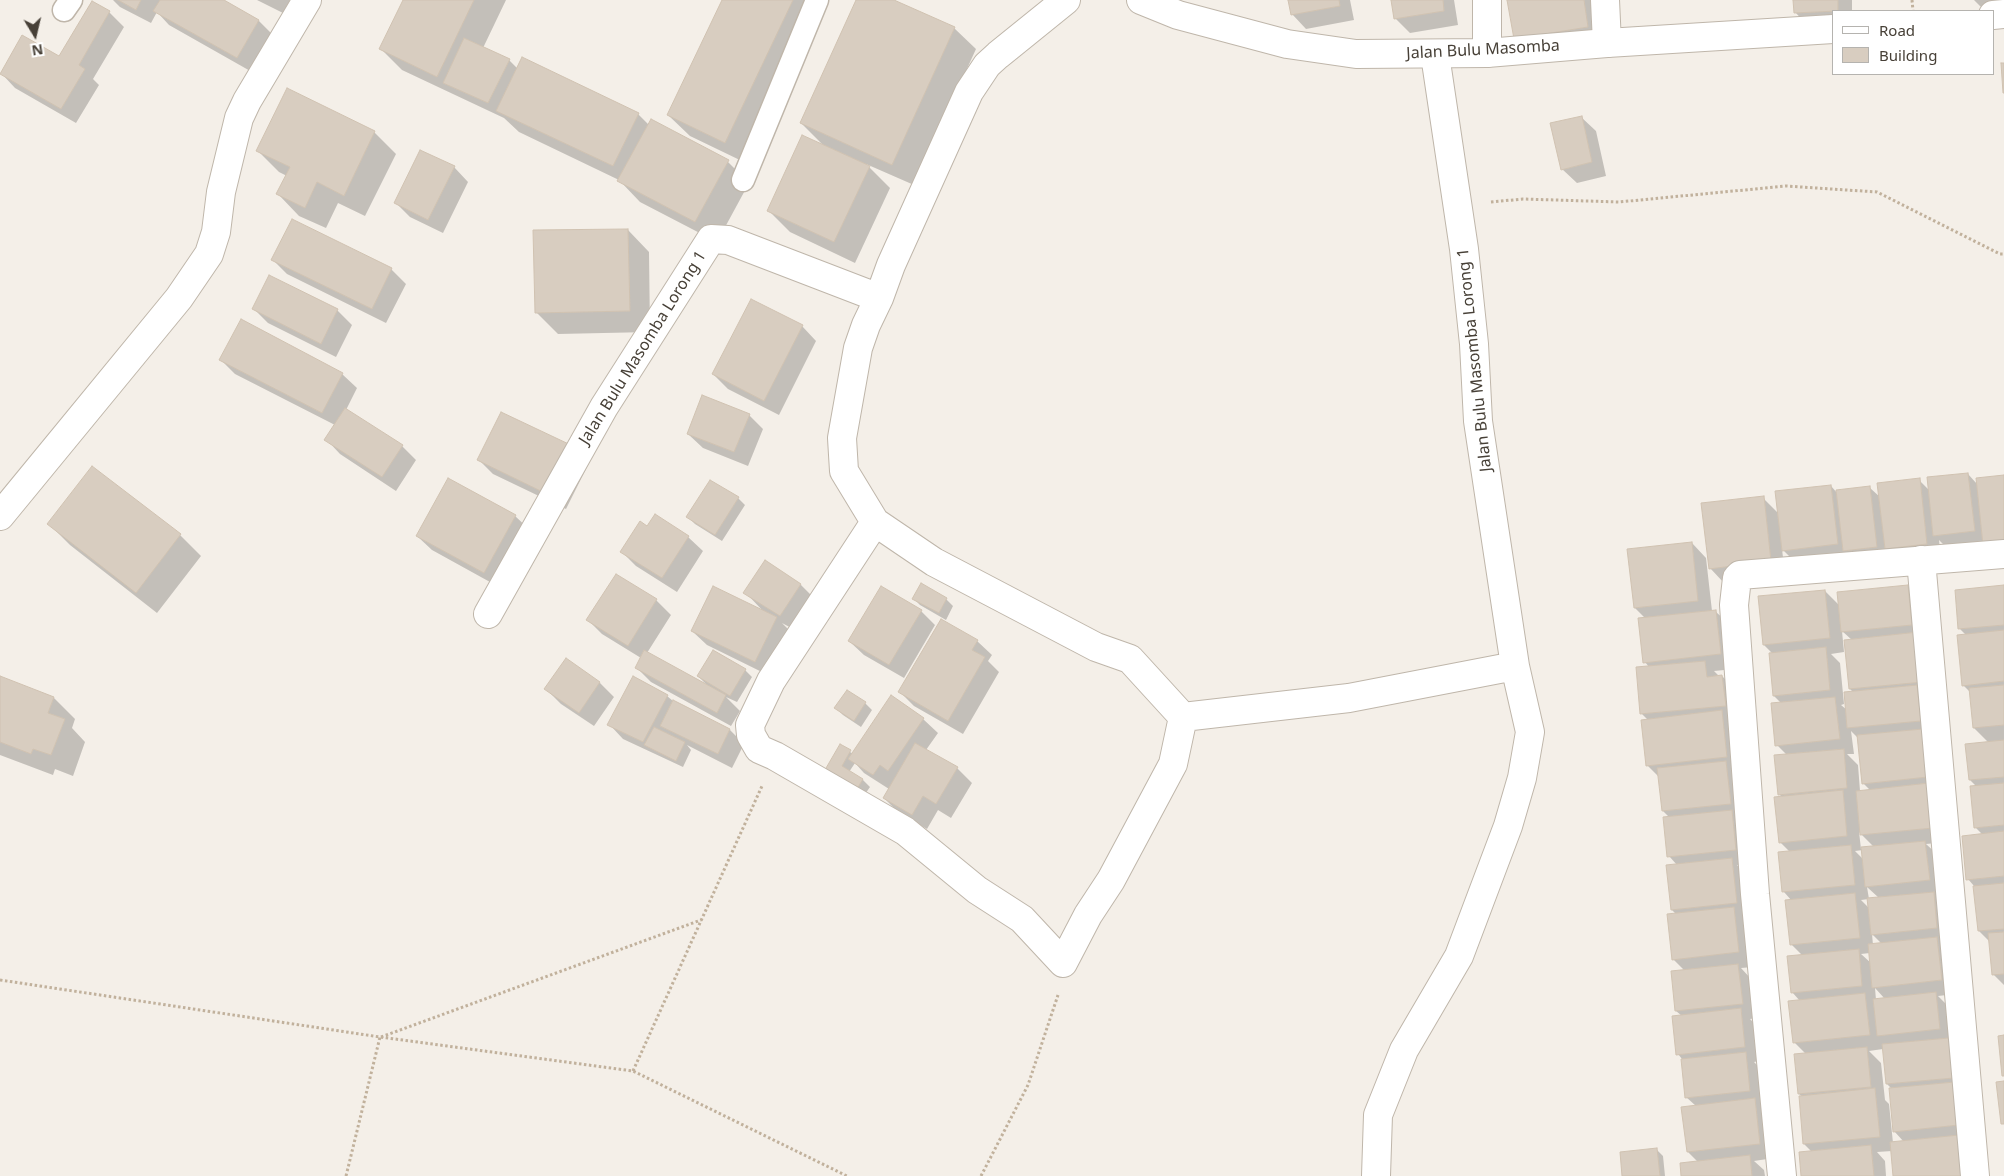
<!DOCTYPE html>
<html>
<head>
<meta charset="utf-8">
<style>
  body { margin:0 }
  #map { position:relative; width:2004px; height:1176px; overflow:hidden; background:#f4efe8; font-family:"Noto Sans",sans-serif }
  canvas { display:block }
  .legend { position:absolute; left:1832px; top:10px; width:162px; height:65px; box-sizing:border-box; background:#fff; border:1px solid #b5b3af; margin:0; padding:6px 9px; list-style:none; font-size:15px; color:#474037 }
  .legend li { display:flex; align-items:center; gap:10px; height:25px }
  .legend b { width:25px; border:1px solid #b5b3af }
  .north { position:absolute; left:10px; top:10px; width:50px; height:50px; -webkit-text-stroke:4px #fff; paint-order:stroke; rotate:171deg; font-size:14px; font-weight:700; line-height:20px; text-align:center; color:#474037 }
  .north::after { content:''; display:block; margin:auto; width:18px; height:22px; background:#474037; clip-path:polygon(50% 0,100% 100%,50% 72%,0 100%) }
</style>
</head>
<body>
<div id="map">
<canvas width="2004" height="1176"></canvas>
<ul class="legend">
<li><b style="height:6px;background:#fff"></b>Road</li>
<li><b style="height:14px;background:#d8cdc0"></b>Building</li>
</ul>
<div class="north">N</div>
</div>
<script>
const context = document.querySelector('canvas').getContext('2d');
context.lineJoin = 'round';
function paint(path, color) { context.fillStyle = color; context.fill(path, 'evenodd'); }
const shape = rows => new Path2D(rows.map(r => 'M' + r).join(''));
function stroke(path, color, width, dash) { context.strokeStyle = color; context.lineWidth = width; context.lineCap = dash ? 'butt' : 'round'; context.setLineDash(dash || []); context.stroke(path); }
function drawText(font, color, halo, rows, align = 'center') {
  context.font = font + ' "Noto Sans",sans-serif'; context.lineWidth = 4.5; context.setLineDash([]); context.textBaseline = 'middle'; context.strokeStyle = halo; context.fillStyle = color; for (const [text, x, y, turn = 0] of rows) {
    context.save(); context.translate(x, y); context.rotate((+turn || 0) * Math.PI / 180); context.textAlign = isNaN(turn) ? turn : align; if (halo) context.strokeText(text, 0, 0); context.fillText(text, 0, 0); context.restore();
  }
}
const shadow = shape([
  [113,0,222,0,259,21,273,35,252,72,169,25,157,12,151,23,120,7],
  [257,0,290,0,283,13],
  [404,0,506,0,483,48,509,60,518,69,638,114,649,125,728,162,749,183,717,242,640,202,619,180,519,132,504,118,402,70,381,49],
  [723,0,824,0,746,163,690,136,668,115],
  [858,0,891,0,954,28,976,49,914,185,866,164,890,188,855,263,790,232,769,211,825,147,801,123],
  [1290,0,1350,0,1354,20,1306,29,1292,14],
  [1392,0,1454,0,1458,25,1410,33,1395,18],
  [1508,0,1595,0,1602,41,1529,53],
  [1795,0,1852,0,1852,11,1833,11,1833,27,1809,27,1795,12],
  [1974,0,2004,0,2004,6,1983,9],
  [92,2,109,12,124,27,93,79,99,85,76,123,15,88,1,73,60,58],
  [288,90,374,132,396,154,365,216,338,203,326,228,299,216,278,194,287,176,279,172,257,150],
  [1581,117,1596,131,1606,176,1577,183,1562,169],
  [454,167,468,182,443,233,410,217,396,203],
  [628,230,649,252,650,332,558,334,537,313],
  [273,260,391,269,406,284,386,323,287,274],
  [270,277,337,310,352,325,336,357,268,323,254,309],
  [802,326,816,341,779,415,728,389,713,374],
  [221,360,342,374,357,388,346,410,402,446,416,460,396,491,340,454,326,439,335,425,235,374],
  [749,415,763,429,748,466,703,448,688,434],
  [574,448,589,463,566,509,493,474,479,460],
  [1968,474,1977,484,2004,476,2004,558,1949,550,1939,540,1941,558,1798,565,1782,549,1785,575,1724,583,1710,568,1763,498,1779,514,1831,486,1838,494,1870,488,1880,497,1919,480,1929,490],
  [738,498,745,505,722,541,695,524,688,517],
  [515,516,530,530,499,587,432,550,417,536],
  [49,524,180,535,201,556,157,613,70,545],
  [648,527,688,537,703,551,677,592,636,566,621,551],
  [1692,543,1706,558,1712,611,1715,611,1730,625,1735,669,1714,671,1719,676,1722,676,1736,690,1750,864,1737,865,1746,874,1751,917,1743,918,1748,923,1753,967,1741,968,1752,980,1757,1018,1750,1019,1755,1024,1759,1061,1754,1062,1760,1068,1764,1105,1761,1105,1769,1114,1774,1158,1754,1161,1764,1170,1765,1176,1683,1176,1698,1162,1688,1152,1696,1106,1686,1097,1682,1059,1678,1054,1682,1016,1676,1011,1685,971,1673,959,1677,915,1672,910,1677,865,1669,856,1670,818,1663,811,1659,777,1647,765,1648,720,1642,714,1649,667,1645,662,1646,619,1635,608],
  [766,562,801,585,815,599,795,630,782,623,791,632,770,676,707,645,692,631,763,611,745,592],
  [616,575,656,600,671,615,647,653,707,685,698,676,745,670,752,677,737,702,726,697,740,711,731,726,651,682,636,667,641,658,602,634,588,620],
  [1908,586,1922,600,1947,842,1926,844,1940,857,1944,894,1936,895,1948,908,1956,994,1938,996,1950,1008,1973,1139,1895,1176,1892,1151,1877,1152,1885,1161,1886,1176,1802,1176,1812,1152,1804,1144,1803,1097,1799,1094,1806,1054,1794,1042,1800,1001,1792,992,1803,956,1791,944,1792,901,1784,892,1779,854,1790,852,1780,842,1782,797,1779,794,1787,755,1777,745,1782,704,1774,696,1773,654,1764,645,1825,591,1840,606],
  [1842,631,1852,640,1850,689,1854,693,1847,710,1841,705,1844,704,1840,663,1831,654,1844,652],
  [1851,731,1858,738,1863,783,1870,790,1860,791,1858,765,1847,754,1854,754],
  [1859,832,1874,847,1861,849],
  [1863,850,1864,860,1855,851],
  [1867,887,1879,898,1869,899],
  [1869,899,1870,909,1861,900],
  [1872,934,1882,944,1873,945],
  [1870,953,1871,963,1861,954],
  [1875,988,1885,999,1876,1000],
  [1883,1049,1887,1084,1892,1089,1894,1131,1904,1142,1893,1143,1889,1104,1885,1100,1881,1063,1869,1051],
  [2004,586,2004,985,1993,974,1990,942,1979,931,1974,886,1968,879,1983,835,1976,828,1977,787,1970,780,1989,743,1974,728,1971,693,1963,685,1966,635,1960,629],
  [913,598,946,599,953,606,946,620,920,605],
  [921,611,935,625,904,678,864,655,849,641],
  [977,641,992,655,988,661,999,672,963,734,914,706,900,692],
  [567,660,600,683,614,697,594,726,561,704,546,689],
  [0,678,54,698,75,719,72,728,85,742,73,776,55,769,53,775,0,755],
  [847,691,865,703,872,710,861,727,843,715,836,708],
  [667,696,673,701,730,730,744,744,732,768,687,745,691,750,683,767,623,739,609,724],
  [923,719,938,733,926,750,957,768,972,783,951,818,938,810,927,829,899,813,884,798,889,789,864,773,855,763,849,772,863,780,870,787,861,800,830,781,841,746,853,754],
  [1656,1149,1663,1156,1665,1176,1623,1176]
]);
const building = shape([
  [118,0,141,0,136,10,118,0],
  [160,0,224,0,259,20,237,58,153,11,160,0],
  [403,0,474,0,437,77,379,49,403,0],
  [722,0,793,0,725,143,667,115,722,0],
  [856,0,894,0,955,27,892,165,800,123,856,0],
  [1288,0,1339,0,1340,6,1291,15,1288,0],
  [1391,0,1443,0,1444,11,1394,19,1391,0],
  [1507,0,1584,0,1588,27,1514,39,1507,0],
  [1793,0,1838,0,1838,11,1794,13,1793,0],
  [92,1,110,11,79,65,85,69,61,109,0,74,22,35,59,56,92,1],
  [464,38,510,59,488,103,443,83,464,38],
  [522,57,639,113,613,166,496,111,522,57],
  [2001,63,2004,63,2004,93,2003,93,2001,63],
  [287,88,375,131,344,196,317,182,305,208,276,194,290,167,256,151,287,88],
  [1582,116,1592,162,1561,170,1550,123,1582,116],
  [651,119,729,160,695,222,617,181,651,119],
  [802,135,870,166,834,242,767,211,802,135],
  [420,150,455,166,428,220,394,203,420,150],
  [292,219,392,268,372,309,271,260,292,219],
  [628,229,630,311,535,313,533,230,628,229],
  [269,275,338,309,321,344,252,309,269,275],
  [751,299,803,325,764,401,712,374,751,299],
  [241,319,343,373,322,413,219,360,241,319],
  [702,395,750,414,734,452,687,434,702,395],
  [345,408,403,445,382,477,324,440,345,408],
  [501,412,575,447,551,496,477,460,501,412],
  [92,466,181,534,136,593,47,524,92,466],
  [1968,473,1975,531,1933,536,1927,477,1968,473],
  [2004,475,2004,543,1983,545,1976,478,2004,475],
  [448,478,516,515,484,573,416,536,448,478],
  [1920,478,1927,544,1885,549,1877,483,1920,478],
  [710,480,739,497,715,535,686,517,710,480],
  [1831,485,1838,544,1782,551,1775,491,1831,485],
  [1870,486,1877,547,1843,551,1836,490,1870,486],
  [1764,496,1771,561,1709,569,1701,503,1764,496],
  [655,514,689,536,662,578,620,552,640,521,647,526,655,514],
  [1692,542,1698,601,1634,608,1627,549,1692,542],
  [765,560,801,584,780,616,743,593,765,560],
  [616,574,657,599,628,646,586,620,616,574],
  [921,583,947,598,939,613,912,599,921,583],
  [1908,585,1912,625,1841,632,1837,592,1908,585],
  [2004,585,2004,625,1958,629,1955,590,2004,585],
  [713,586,777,617,755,662,691,631,713,586],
  [881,586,922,610,889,665,848,641,881,586],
  [1825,590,1830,638,1763,645,1758,596,1825,590],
  [1716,610,1721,654,1643,663,1638,618,1716,610],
  [941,619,978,640,972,650,985,657,948,721,898,692,941,619],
  [2004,630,2004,681,1962,686,1957,635,2004,630],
  [1918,632,1923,682,1849,689,1844,640,1918,632],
  [1826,647,1830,690,1773,696,1769,653,1826,647],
  [644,650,726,695,717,713,635,668,644,650],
  [713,650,746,669,730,696,697,676,713,650],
  [566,658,600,682,579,713,544,689,566,658],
  [1705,661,1707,677,1722,675,1726,706,1640,714,1636,667,1705,661],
  [0,676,54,697,48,713,65,719,51,755,33,749,31,754,0,742,0,676],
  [633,676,668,695,643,742,607,725,633,676],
  [1917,685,1921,721,1847,728,1844,692,1917,685],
  [2004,685,2004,725,1973,728,1969,688,2004,685],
  [847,690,866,702,854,721,834,708,847,690],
  [891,695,924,718,888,771,880,765,873,775,848,759,891,695],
  [1835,697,1840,739,1775,746,1771,703,1835,697],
  [673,700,730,729,718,754,660,726,673,700],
  [1722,710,1727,757,1646,766,1641,720,1722,710],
  [654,727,685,742,676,761,644,745,654,727],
  [1923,729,1928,777,1862,784,1857,735,1923,729],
  [2004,740,2004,777,1969,780,1965,744,2004,740],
  [915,743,958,767,936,804,923,796,912,815,883,798,915,743],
  [840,744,851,750,842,766,863,779,854,794,822,775,840,744],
  [1844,749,1847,788,1778,795,1774,755,1844,749],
  [1726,761,1731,804,1662,811,1657,768,1726,761],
  [1929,783,1933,828,1860,835,1856,791,1929,783],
  [2004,783,2004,825,1974,828,1970,786,2004,783],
  [1843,790,1847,836,1779,843,1774,797,1843,790],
  [1732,810,1736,850,1667,857,1663,817,1732,810],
  [2004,831,2004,876,1966,880,1962,836,2004,831],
  [1925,841,1930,880,1865,887,1861,847,1925,841],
  [1851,845,1855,885,1782,892,1778,852,1851,845],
  [1732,858,1737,903,1671,910,1666,865,1732,858],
  [2004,883,2004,929,1978,931,1973,886,2004,883],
  [1934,892,1937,928,1871,935,1867,898,1934,892],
  [1855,893,1860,938,1790,945,1785,900,1855,893],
  [1734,907,1739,952,1672,960,1667,914,1734,907],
  [2004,932,2004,974,1992,975,1988,933,2004,932],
  [1937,937,1942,980,1872,988,1868,944,1937,937],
  [1859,949,1862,986,1791,993,1787,956,1859,949],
  [1738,964,1743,1004,1675,1011,1671,971,1738,964],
  [1936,992,1940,1029,1877,1036,1873,999,1936,992],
  [1865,993,1870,1035,1793,1043,1788,1001,1865,993],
  [1741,1008,1745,1047,1676,1055,1672,1016,1741,1008],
  [2004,1035,2004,1076,2002,1076,1998,1036,2004,1035],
  [1949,1038,1954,1078,1886,1084,1882,1044,1949,1038],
  [1867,1047,1871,1087,1798,1094,1794,1054,1867,1047],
  [1746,1052,1750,1091,1685,1098,1681,1059,1746,1052],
  [2004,1081,2004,1124,2001,1124,1996,1082,2004,1081],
  [1955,1082,1959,1125,1893,1132,1889,1088,1955,1082],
  [1875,1088,1880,1137,1803,1144,1799,1096,1875,1088],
  [1755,1098,1760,1144,1687,1152,1681,1107,1755,1098],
  [1959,1135,1963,1176,1893,1176,1890,1142,1959,1135],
  [1871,1145,1874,1176,1801,1176,1799,1152,1871,1145],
  [1657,1148,1660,1176,1622,1176,1620,1152,1657,1148],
  [1750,1155,1752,1176,1681,1176,1680,1163,1750,1155]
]);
const path = shape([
  [1912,0,1913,11],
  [1491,202,1523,199,1619,202,1786,186,1877,192,2000,254,2004,254],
  [0,980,380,1037,633,1071,847,1176],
  [381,1037,701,920],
  [633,1071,762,786],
  [346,1176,380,1037],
  [981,1176,1028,1085,1058,995]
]);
const service = shape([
  [64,10,71,0],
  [743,180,817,0]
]);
const minor = shape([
  [1605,0,1607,43],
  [1487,53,1487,0],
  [879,298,891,265,969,92,987,65,998,55,1066,0],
  [0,516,179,298,209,254,216,232,221,192,239,118,247,101,307,0],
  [875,522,771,681,750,725,751,735,759,749,775,756,905,831,977,890,1022,919,1063,963,1088,915,1111,880,1173,764,1183,717],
  [1921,560,1975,1176],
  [488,614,604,407,711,239,728,240,879,298,866,325,858,348,842,438,844,471,875,522,934,562,1096,647,1130,659,1183,717,1349,698,1515,666],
  [1376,1176,1378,1115,1404,1050,1459,956,1508,826,1522,778,1530,732,1515,666,1478,421,1474,344,1464,249,1435,55],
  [1782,1176,1755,894,1734,605,1737,578,1740,575,2004,554]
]);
const tertiary = shape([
  [1141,0,1178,15,1287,44,1356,54,1487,53,1607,43,1833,29],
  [1993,15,2004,14]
]);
const streetNames = [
  ["Jalan Bulu Masomba",1483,50,-3],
  ["Jalan Bulu Masomba Lorong 1",643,348,-58],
  ["Jalan Bulu Masomba Lorong 1",1475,360,-96]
];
paint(shadow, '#0003');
paint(building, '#d8cdc0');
stroke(building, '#d0c2b1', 1);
stroke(service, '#bfb6aa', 25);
stroke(minor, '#bfb6aa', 30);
stroke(tertiary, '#bfb6aa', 30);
stroke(path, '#c1b19c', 3, [2.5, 2.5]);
stroke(service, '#fff', 22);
stroke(minor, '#fff', 28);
stroke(tertiary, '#fff', 28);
drawText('16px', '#474037', '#fff', streetNames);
</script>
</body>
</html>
